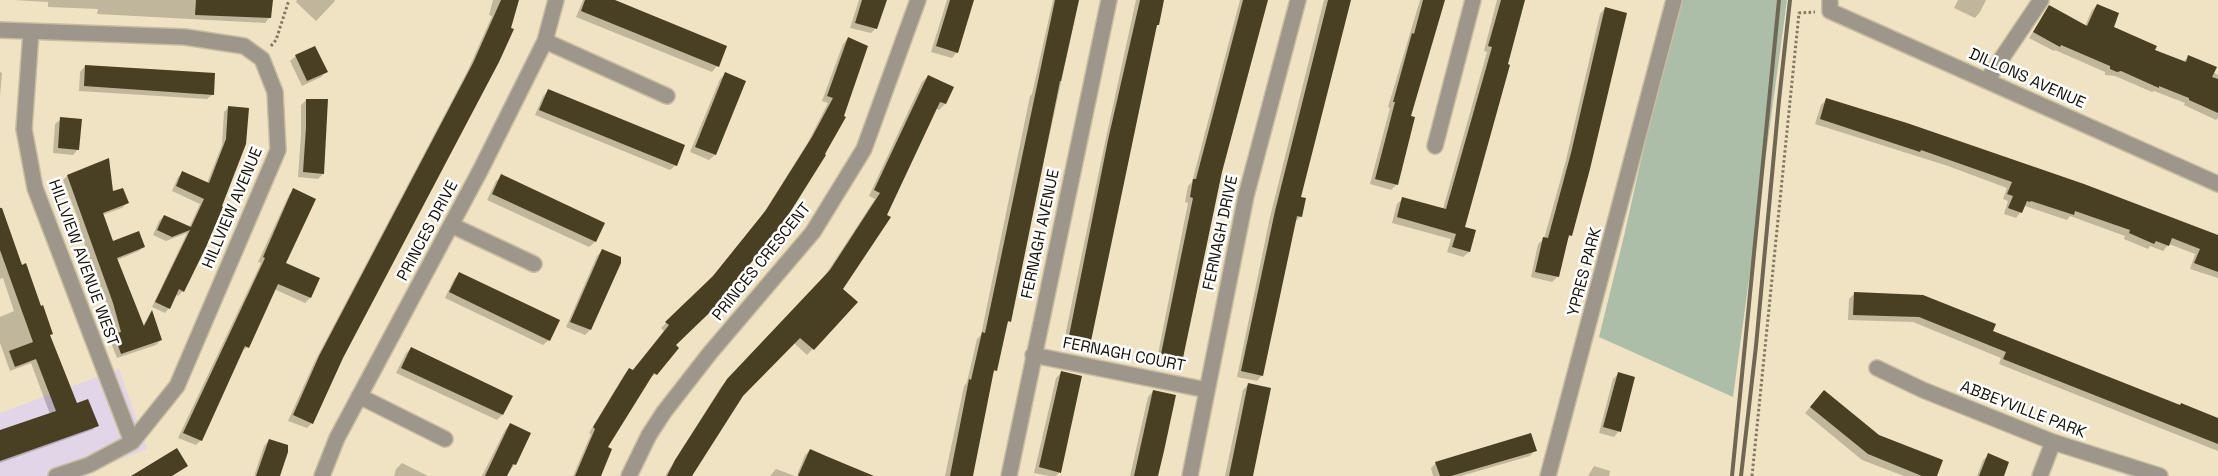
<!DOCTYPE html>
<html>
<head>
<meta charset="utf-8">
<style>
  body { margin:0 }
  canvas { display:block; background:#f0e3c3 }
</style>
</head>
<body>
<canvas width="2218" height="476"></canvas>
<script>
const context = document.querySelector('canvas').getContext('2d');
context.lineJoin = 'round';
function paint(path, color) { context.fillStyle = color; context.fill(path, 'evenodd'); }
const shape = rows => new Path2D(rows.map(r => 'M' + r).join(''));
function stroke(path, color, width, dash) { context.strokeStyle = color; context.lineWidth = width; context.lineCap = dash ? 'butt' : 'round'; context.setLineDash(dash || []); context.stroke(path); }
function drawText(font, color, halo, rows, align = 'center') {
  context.font = font + ' "Space Grotesk",sans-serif'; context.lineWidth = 5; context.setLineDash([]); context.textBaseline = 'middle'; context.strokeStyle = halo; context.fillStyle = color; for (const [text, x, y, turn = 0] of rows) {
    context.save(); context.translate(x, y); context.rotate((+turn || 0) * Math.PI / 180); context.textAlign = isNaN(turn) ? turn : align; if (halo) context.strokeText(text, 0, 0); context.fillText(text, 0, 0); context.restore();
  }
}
const commercial = shape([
  [119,369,147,449,79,476,0,476,0,413]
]);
const green = shape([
  [1677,0,1787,0,1733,397,1599,337,1624,236]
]);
const shadow = shape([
  [13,0,271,0,270,17,265,23,97,14,98,9,48,7,48,2],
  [297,0,334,0,335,1,316,21,296,2],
  [493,0,518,0,346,348,312,423,307,428,288,421,314,363,468,70,492,16,489,15],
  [583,0,612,0,726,46,717,66,712,72,576,17],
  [859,0,885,0,876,28,871,33,850,28],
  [947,0,973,0,957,52,952,58,931,52],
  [1053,0,1079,0,1009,321,1006,325,996,370,992,374,970,476,945,476,964,386,967,382,977,339,981,335,1030,96,1032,94],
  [1136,0,1163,0,1157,25,1155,27,1090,340,1084,346,1064,341,1104,147],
  [1240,0,1265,0,1220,172,1182,358,1177,363,1157,359,1188,203,1185,202,1188,186,1192,182],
  [1324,0,1350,0,1300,198,1301,216,1295,222,1262,375,1257,381,1237,377,1270,217],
  [1420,0,1443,0,1410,117,1397,184,1391,190,1370,184,1390,108,1388,107],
  [1497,0,1524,0,1464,228,1469,252,1463,257,1447,252,1451,239,1392,223,1397,204,1403,198,1443,209,1487,52,1484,51],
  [1958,0,1986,0,1980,12,1975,18,1954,8],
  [2097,5,2112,27,2153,50,2184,61,2189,56,2218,75,2218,118,2216,120,2184,105,2185,103,2154,91,2152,92,2115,76,2105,75,2105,72,2055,50,2054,51,2029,38,2049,7,2085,26,2092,10],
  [1605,8,1571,235,1566,240,1558,276,1552,282,1531,277,1538,244,1544,239,1566,160,1600,14],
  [848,38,867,47,783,221,674,346,656,374,649,378,607,448,600,476,573,476,591,434,589,433,624,375,630,369,632,371,664,331,661,328,708,282,761,217,807,144,828,103,822,101,843,44],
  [296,56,326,72,321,77,302,86,290,61],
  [85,66,213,94,207,99,79,91,80,72],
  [0,72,2,73,0,96],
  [725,74,744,81,715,155,709,160,690,152,720,79],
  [928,76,945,104,939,110,935,108,842,289,856,302,807,355,794,343,742,396,690,476,665,476,721,387,824,277,875,199,869,196,922,82],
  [548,91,676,165,670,170,535,115,543,96],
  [306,100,323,174,318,179,298,177,301,134,301,105],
  [1826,100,2218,237,2218,278,2190,269,2195,254,2169,244,2163,251,2150,246,2148,249,2124,239,2125,236,2070,216,2067,220,2025,206,2016,218,2004,214,2008,201,2003,199,2007,188,1948,166,1815,124,1821,105],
  [228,108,247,109,183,291,178,296,176,295,169,308,165,313,152,307,187,233,166,241,153,235,159,221,164,216,189,228,200,204,172,191,178,177,183,172,207,183,222,145,224,112],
  [61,119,78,149,73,155,53,153,55,124],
  [67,176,112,193,127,203,122,208,102,215,112,243,143,247,139,251,117,260,143,326,151,312,161,340,156,345,117,358,110,340,116,335,78,225,80,224,63,180],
  [502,176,603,223,595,242,589,247,487,200,496,181],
  [294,190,284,264,318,279,310,298,305,303,274,289,248,347,241,351,201,440,196,445,178,438,261,263,258,262,289,195],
  [0,206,22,266,52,334,49,336,76,404,97,425,92,430,0,463,0,432,50,414,31,363,10,371,0,343,0,317,14,311,3,278,0,279],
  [602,250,590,330,585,335,566,327,597,256],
  [459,273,549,340,543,345,445,298,454,279],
  [1854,294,1991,332,2218,420,2218,451,1999,364,2001,358,1913,322,1848,320,1849,299],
  [411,348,502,415,497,420,396,373,406,353],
  [1061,373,1060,472,1056,476,1049,476,1034,473,1056,378],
  [1618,374,1619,431,1614,437,1599,433,1613,379],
  [1248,385,1251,476,1225,476,1243,390],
  [1153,391,1157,476,1130,476,1148,397],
  [1819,397,1879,436,1936,476,1904,476,1862,460,1805,413],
  [510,424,515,464,506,476,482,476,505,430],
  [269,440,278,476,254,476,264,446],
  [810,450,870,476,797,475,805,455],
  [1535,450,1530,456,1461,476,1433,476,1431,468,1436,463],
  [1989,455,2002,476,1977,476,1983,460],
  [402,463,428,476,394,476,396,469],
  [1594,466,1610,471,1609,476,1588,476],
  [776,469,795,476,770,476]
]);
const building = shape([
  [196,0,273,0,271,18,195,15],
  [501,0,519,0,511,28,514,29,499,62,343,358,313,424,293,415,319,356,473,63],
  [585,0,615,0,727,46,719,67,581,11],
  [862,0,887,0,877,29,855,23],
  [950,0,974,0,958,53,936,46],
  [1055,0,1079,0,1061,81,1060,81,1011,322,1008,321,997,371,994,370,973,476,950,476,969,379,971,380,982,332,985,333],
  [1140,0,1164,0,1159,25,1157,25,1091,341,1069,336,1108,140],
  [1243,0,1268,0,1222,172,1183,358,1161,354,1193,198,1190,197,1193,179,1196,179],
  [1328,0,1351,0,1301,197,1306,198,1302,217,1297,216,1263,376,1241,371,1275,211],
  [1423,0,1445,0,1411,116,1415,117,1398,185,1375,179,1395,102,1393,102,1412,33,1414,34],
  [1501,0,1525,0,1508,64,1510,65,1465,227,1476,230,1470,252,1452,247,1456,234,1397,217,1402,197,1446,209,1492,47,1488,46],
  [2097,4,2119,13,2114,27,2157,46,2155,50,2186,62,2188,55,2217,67,2212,77,2218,79,2218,113,2189,100,2189,98,2159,86,2159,88,2121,71,2117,72,2110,69,2110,66,2061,45,2060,47,2033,32,2049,5,2087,26],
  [1605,7,1627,13,1590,169,1572,236,1569,235,1559,277,1535,272,1543,237,1548,238,1571,153],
  [848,37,868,46,844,116,846,117,825,154,826,155,784,222,729,290,729,294,676,345,679,348,657,375,654,373,608,447,612,449,601,476,575,476,595,429,593,427,629,368,633,370,669,325,665,322,713,276,766,210,812,137,833,98,827,96],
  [315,46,328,72,307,81,295,55],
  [85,65,215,73,214,95,84,86],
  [725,72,746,81,716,155,695,147],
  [928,75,954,87,946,104,940,102,887,215,891,217,843,289,858,302,814,350,800,338,743,396,692,476,667,476,675,460,727,379,830,270,880,193,874,190],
  [548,89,685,145,677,166,539,110],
  [1826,98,1907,123,2084,184,2218,235,2218,272,2194,263,2200,249,2172,238,2169,246,2156,241,2154,244,2129,233,2130,230,2075,211,2074,215,2031,201,2030,202,2027,201,2022,213,2008,208,2013,196,2007,194,2012,182,1921,150,1920,152,1820,119],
  [306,99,328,99,324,174,303,172,306,128],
  [228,106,249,108,246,144,222,206,223,207,206,247,184,292,179,289,170,309,155,302,190,230,172,237,157,230,164,215,191,227,204,199,176,186,182,171,209,183,226,139],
  [60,117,82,119,79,150,58,148],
  [109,158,113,191,123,188,129,203,103,213,113,241,139,231,145,247,117,258,144,326,152,310,162,340,121,354,114,334,121,332,113,303,67,175],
  [501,174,605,223,596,242,492,194],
  [293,188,316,199,286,263,320,278,311,298,278,284,249,348,245,346,202,441,183,433,265,258,263,257],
  [0,208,2,208,22,265,26,263,41,306,43,305,53,334,50,335,77,403,88,399,99,426,0,461,0,430,56,411,36,359,15,367,9,351,33,342,0,250],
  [602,249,621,257,621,263,591,330,570,322],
  [459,272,560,320,550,341,449,292],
  [1854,292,1923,295,1996,324,1993,331,2180,405,2181,403,2218,418,2218,444,2003,359,2006,352,1919,317,1853,315],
  [411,347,513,396,503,415,401,368],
  [1061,371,1082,376,1061,473,1039,467],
  [1618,372,1635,377,1621,432,1603,427],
  [1248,383,1271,388,1253,476,1229,476],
  [1153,390,1176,395,1164,451,1158,476,1134,476],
  [1824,390,1879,435,1943,460,1937,476,1922,476,1868,454,1810,407],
  [510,423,531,433,516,465,513,464,507,476,485,476],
  [1531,433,1537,451,1451,476,1440,476,1435,462],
  [269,439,288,445,288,452,280,476,256,476],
  [177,448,188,466,172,476,131,476],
  [810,449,826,456,874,476,798,476],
  [1988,453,2009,462,2004,476,1979,476]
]);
const path = shape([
  [271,46,276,40,289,0],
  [1752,476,1799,13,1815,12]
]);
const minor = shape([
  [1830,0,1830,11,2218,184],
  [0,30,185,37,244,46,262,59,275,92,278,150,177,386,132,442,89,465,56,476],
  [31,32,24,129,35,188,132,442],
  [545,41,667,96],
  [1987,80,2041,0],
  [1435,146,1473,0],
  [451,225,534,264],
  [1033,355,1207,390],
  [1877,368,1923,390,2053,442,2160,476],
  [359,396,445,439],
  [322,476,337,438,481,169,545,41,556,0],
  [629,476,649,435,664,412,710,353,813,232,864,149,918,0],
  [1009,476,1109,0],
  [1190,476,1246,196,1298,0],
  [1548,476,1674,0],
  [2040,476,2053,442]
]);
const rail = shape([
  [1732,476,1779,0],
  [1741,476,1756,346,1779,100,1790,0]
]);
const streetNames = [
  ["DILLONS AVENUE",2027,79,24],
  ["HILLVIEW AVENUE",233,208,-67],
  ["PRINCES DRIVE",428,231,-62],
  ["FERNAGH DRIVE",1221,233,-78],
  ["FERNAGH AVENUE",1041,234,-78],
  ["PRINCES CRESCENT",762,262,-51],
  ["HILLVIEW AVENUE WEST",83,263,70],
  ["YPRES PARK",1585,272,-75],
  ["FERNAGH COURT",1124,355,11],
  ["ABBEYVILLE PARK",2023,410,21]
];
paint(commercial, '#e2d5e8');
paint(green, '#acbea8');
paint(shadow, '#0003');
paint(building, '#493f23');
stroke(minor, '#c9bda1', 18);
stroke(path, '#807862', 3, [2.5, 2.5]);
stroke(minor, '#9d968a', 15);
stroke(rail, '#6f6653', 4);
drawText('16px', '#171207', '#fff', streetNames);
</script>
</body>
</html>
